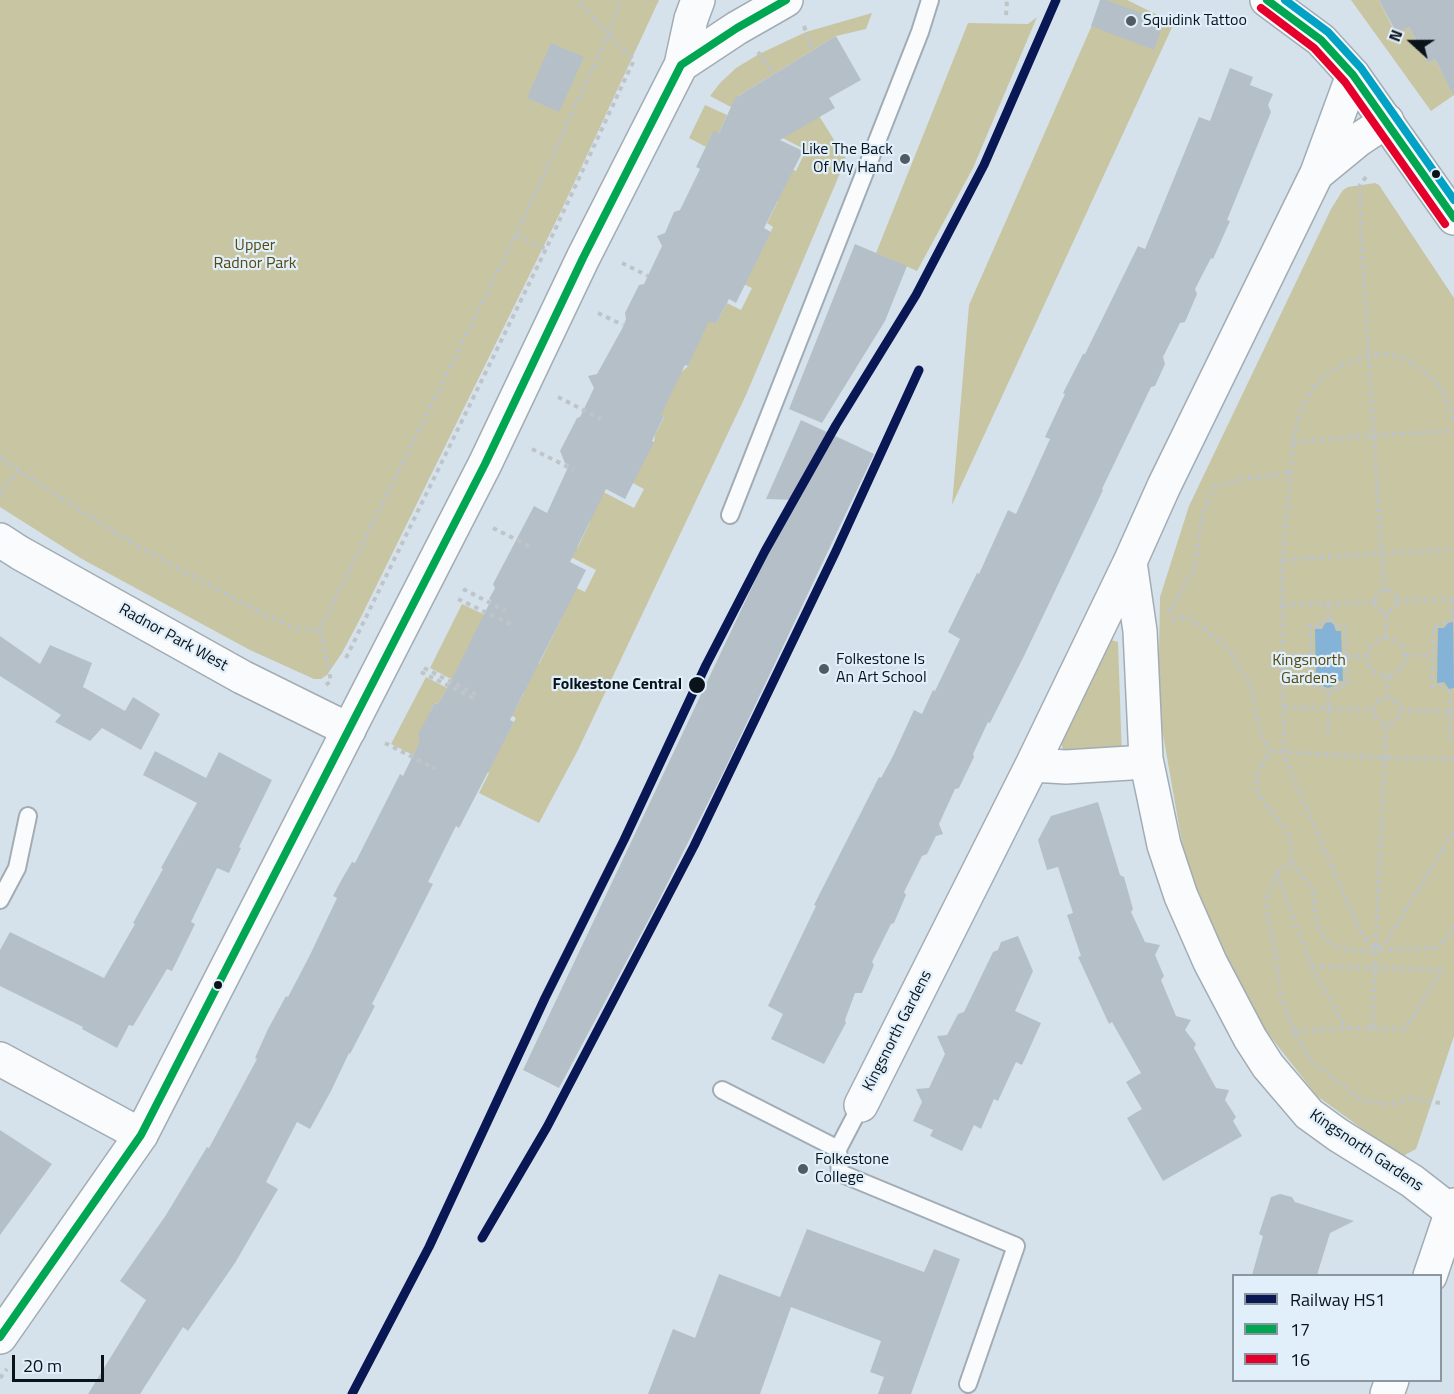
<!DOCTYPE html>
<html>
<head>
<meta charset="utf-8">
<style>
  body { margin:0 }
  #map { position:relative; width:1454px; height:1394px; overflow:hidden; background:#d5e2ec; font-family:"Titillium Web",sans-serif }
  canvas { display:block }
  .legend { position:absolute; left:1232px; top:1274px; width:210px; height:108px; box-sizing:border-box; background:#e0effa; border:2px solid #8b97a0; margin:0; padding:8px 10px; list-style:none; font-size:18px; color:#0b131a }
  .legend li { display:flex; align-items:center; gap:12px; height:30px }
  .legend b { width:30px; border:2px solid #8b97a0 }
  .north { position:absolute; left:1382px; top:12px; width:60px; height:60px; -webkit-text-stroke:4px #e0effa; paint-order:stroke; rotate:291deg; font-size:16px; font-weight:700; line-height:24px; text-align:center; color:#0b131a }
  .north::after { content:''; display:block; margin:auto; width:21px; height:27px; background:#0b131a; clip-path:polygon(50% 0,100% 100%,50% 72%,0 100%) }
  .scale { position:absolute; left:12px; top:1355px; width:92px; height:27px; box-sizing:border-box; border:3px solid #0b131a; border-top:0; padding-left:8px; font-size:18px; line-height:21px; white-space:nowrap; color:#0b131a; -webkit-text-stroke:4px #e0effa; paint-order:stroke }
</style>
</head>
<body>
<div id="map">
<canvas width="1454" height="1394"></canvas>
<ul class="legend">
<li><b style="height:8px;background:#091855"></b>Railway HS1</li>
<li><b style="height:8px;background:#00a651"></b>17</li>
<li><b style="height:8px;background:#e4002b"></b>16</li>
</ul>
<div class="north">N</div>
<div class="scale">20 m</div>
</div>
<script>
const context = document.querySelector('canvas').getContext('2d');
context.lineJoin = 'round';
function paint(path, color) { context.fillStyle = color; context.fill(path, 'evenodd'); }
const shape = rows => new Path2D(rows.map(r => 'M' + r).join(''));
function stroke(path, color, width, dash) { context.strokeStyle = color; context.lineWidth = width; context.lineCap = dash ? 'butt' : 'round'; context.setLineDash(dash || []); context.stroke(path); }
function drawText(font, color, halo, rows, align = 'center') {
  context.font = font + ' "Titillium Web",sans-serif'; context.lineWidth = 4.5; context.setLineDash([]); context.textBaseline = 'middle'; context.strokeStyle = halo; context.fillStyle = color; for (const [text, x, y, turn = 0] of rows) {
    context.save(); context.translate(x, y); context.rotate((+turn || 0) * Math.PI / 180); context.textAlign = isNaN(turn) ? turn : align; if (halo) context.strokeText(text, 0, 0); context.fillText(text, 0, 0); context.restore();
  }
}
const green = shape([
  [0,0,659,0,561,211,360,619,342,653,327,675,321,679,314,679,250,650,82,559,0,507],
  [1103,0,1127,0,1174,23,952,505,969,305],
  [1351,0,1379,0,1396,34,1409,27,1428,63,1435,59,1447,82,1454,78,1454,95,1431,111],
  [872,13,866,29,836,36,738,96,750,117,710,96,720,83,736,68,759,54,806,32],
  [1037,17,973,168,917,271,876,253,968,23,1028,24],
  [811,103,846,159,746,395,578,750,539,823,479,793,489,773,475,765,493,733,505,739,516,718,497,708,515,710,524,693,511,687,525,658,539,664,561,619,560,580,585,592,596,570,565,554,567,551,578,547,590,522,579,516,594,487,634,508,644,489,608,470,654,442,655,435,664,417,644,407,688,366,696,347,691,311,716,324,727,303,741,310,752,288,710,268,761,252,773,227,767,223,778,201,760,192,765,157,796,171,806,150,767,130],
  [705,105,727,115,719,133,714,131,706,147,689,138],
  [1375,183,1379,185,1454,298,1454,1036,1416,1149,1401,1157,1317,1096,1255,1017,1201,913,1182,843,1158,706,1160,597,1189,506,1331,209,1343,190,1348,187],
  [462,604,485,615,458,668,453,680,430,668],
  [1105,638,1118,642,1122,758,1063,750,1059,736],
  [426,677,447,688,439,703,434,704,430,712,432,719,413,755,391,744]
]);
const water = shape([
  [1331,622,1334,625,1336,631,1341,631,1343,681,1334,681,1334,686,1328,688,1323,686,1322,680,1316,680,1315,629,1322,629,1325,623],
  [1453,622,1454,688,1449,689,1444,682,1437,683,1438,628,1444,628,1448,623]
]);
const building = shape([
  [1100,0,1106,0,1164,21,1154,50,1091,26],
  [1379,0,1454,0,1454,96,1435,59,1428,63,1409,27,1397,34],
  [836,36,861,80,829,98,835,108,780,140,803,151,764,228,771,232,736,303,729,299,716,324,709,321,688,366,685,365,661,415,664,416,652,441,654,442,625,499,606,489,570,562,586,570,510,720,514,722,459,828,456,826,428,882,433,884,372,1004,375,1006,350,1054,349,1053,331,1091,310,1129,297,1122,266,1182,278,1189,235,1263,188,1331,183,1327,140,1394,88,1394,146,1300,120,1281,166,1215,207,1147,209,1148,257,1059,255,1058,268,1029,286,996,288,997,309,957,337,898,333,896,342,879,352,862,355,863,400,774,403,776,420,741,418,735,434,704,439,703,457,669,491,600,489,599,495,588,493,584,534,506,547,513,569,465,565,463,560,451,577,418,580,417,594,388,588,376,597,374,623,327,626,319,625,313,639,285,644,284,662,246,657,236,665,233,674,212,680,210,700,169,696,167,714,130,719,133,735,98],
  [551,43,584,57,559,112,527,98],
  [1230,68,1253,77,1250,85,1273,94,1268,105,1271,112,1227,220,1230,221,1213,259,1211,258,1195,289,1197,294,1185,322,1180,323,1163,357,1165,364,1155,386,1151,387,1102,489,1103,490,1096,505,1024,656,990,723,988,722,973,754,974,757,959,788,955,789,939,824,943,834,936,836,927,854,922,856,904,892,906,895,894,923,891,924,872,962,874,965,862,993,855,993,845,1020,846,1023,824,1064,771,1039,783,1014,768,1006,816,906,814,905,879,777,881,778,893,756,914,710,922,714,933,690,935,691,960,639,948,632,977,573,979,574,1008,510,1016,514,1050,439,1045,437,1065,394,1063,393,1083,354,1085,354,1138,246,1145,249,1199,117,1210,121],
  [855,244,907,266,885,321,822,423,789,409],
  [801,420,874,454,723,773,657,904,559,1088,523,1070,742,608,777,535,797,500,766,499],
  [0,636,40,664,50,645,92,663,83,687,125,711,133,697,160,714,141,750,102,728,90,741,55,722,61,715,0,676],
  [155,751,206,778,219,752,272,780,239,847,241,848,229,873,217,868,191,922,195,924,172,971,167,969,133,1026,129,1025,117,1048,82,1029,83,1027,0,986,0,950,10,932,104,978,135,924,133,923,163,869,161,868,197,803,143,775],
  [1098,802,1120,875,1124,877,1133,909,1131,912,1145,942,1160,945,1155,955,1164,976,1161,980,1176,1016,1191,1020,1185,1030,1196,1044,1194,1048,1216,1088,1229,1090,1225,1100,1236,1117,1233,1121,1242,1136,1163,1181,1127,1118,1142,1109,1126,1082,1141,1073,1112,1022,1109,1024,1078,957,1081,956,1067,915,1073,913,1058,867,1047,870,1038,840,1051,816],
  [1018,936,1033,971,1015,1011,1041,1023,1022,1065,1016,1062,998,1101,994,1099,981,1129,974,1125,962,1151,930,1136,933,1130,913,1121,922,1102,916,1089,929,1088,945,1054,937,1036,947,1035,958,1014,964,1012,993,952,998,950,1001,942],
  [0,1130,52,1164,0,1235],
  [1280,1194,1292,1197,1295,1202,1354,1221,1330,1233,1317,1275,1252,1275,1263,1236,1259,1234,1271,1197],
  [807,1229,924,1272,934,1249,960,1259,911,1394,878,1394,884,1377,870,1372,881,1341,791,1307,760,1394,648,1394,673,1329,695,1338,719,1274,780,1297]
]);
const path = shape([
  [1006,15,1007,0],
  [804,26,812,50],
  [758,52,773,74],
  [1366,177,1360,185,1361,235,1384,591],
  [516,235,546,249],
  [622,263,648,276],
  [598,313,623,325],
  [558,397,601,419],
  [1454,420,1442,389,1431,377,1407,360,1389,354,1371,354,1339,366,1318,382,1304,403,1297,423,1293,442,1282,566,1284,757,1362,935,1376,949,1387,941,1454,831],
  [1293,442,1375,435,1454,431],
  [532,449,574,470],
  [0,458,130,542,263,614,297,629,320,629],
  [0,494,18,470],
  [493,528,533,548],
  [1283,560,1454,549],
  [463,589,506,611],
  '1375 601a11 11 0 1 1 22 0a11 11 0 1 1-22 0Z',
  [458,599,512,625,510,628],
  [1451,600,1452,619],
  [1396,601,1454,599],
  [1327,604,1329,620],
  [1282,605,1375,602],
  [1169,613,1195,567,1202,516,1214,487,1243,479,1289,473],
  [1454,619,1447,620,1443,625,1434,626,1432,686,1440,685,1448,691,1454,691],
  [1171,620,1187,616,1229,649,1252,689,1255,712,1262,737,1271,751],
  [1329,620,1334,621,1338,626,1345,625,1347,685,1337,685,1336,690,1329,692,1323,691,1320,685,1311,686,1310,625,1319,627,1320,623,1329,620],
  [1386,638,1386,612],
  '1367 657a19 19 0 1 1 38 0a19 19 0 1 1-38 0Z',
  [1283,655,1310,656],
  [1405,656,1433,655],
  [1346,657,1367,656],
  [346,658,546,249,634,60,597,22,578,0],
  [424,668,477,695],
  [421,672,473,698,471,700],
  [1387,676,1387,698],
  [326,685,331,681,320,629,516,235,609,33,621,0],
  '1374 711a13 13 0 1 1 26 0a13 13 0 1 1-26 0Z',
  [1284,707,1375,710],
  [1399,710,1454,712],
  [1328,733,1329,692],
  [1450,739,1450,691],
  [385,743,434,768,435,766],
  [1291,862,1313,889,1315,910,1320,932,1328,942,1341,948,1359,951,1436,948,1446,939,1454,926],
  [1277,873,1311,966,1346,1028,1405,1029,1442,970],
  [1311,966,1442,970],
  [1372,1028,1386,723],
  [1294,1032,1346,1028],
  [1440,1103,1411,1098,1391,1105,1362,1100,1312,1062,1294,1032,1281,997,1276,957,1265,902,1277,873,1291,862,1291,846,1287,831,1257,794,1257,775,1266,757,1271,751,1385,758,1454,759],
  [0,1378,7,1369]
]);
const lane = shape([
  [730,515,920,32,930,0],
  [0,900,17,868,28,816],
  [722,1090,838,1149,840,1173,1016,1246,968,1384],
  [838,1149,861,1105]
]);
const street = shape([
  [1319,172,1358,140,1387,121],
  [0,540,20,553,242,677,349,730],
  [1130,562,1140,631,1146,759,1164,845,1181,896,1210,962,1250,1038,1268,1066,1309,1114,1338,1135,1412,1181,1452,1212],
  [1032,765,1066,767,1130,763,1146,759],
  [0,1059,141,1135],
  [861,1105,1032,765,1130,562,1164,486,1317,173,1353,75]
]);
const primary = shape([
  [681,65,737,28,786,0],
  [0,1337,141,1135,485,464,583,258,681,65,691,19,698,0]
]);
const highway = shape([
  [1267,0,1321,40,1353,75,1454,218],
  [1430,1276,1454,1205],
  [1387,1394,1392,1380]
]);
const bus1 = shape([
  [1267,0,1321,40,1353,75,1454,218],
  [0,1337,141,1135,485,464,583,258,681,65,737,28,786,0]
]);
const bus2 = shape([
  [1261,8,1314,48,1345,82,1445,224]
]);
const bus3 = shape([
  [1285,0,1328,32,1361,68,1454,200]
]);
const rail1 = shape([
  [482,1238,547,1127,694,846,836,551,919,370],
  [352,1394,429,1247,545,998,624,840,706,665,765,551,836,425,916,295,984,165,1056,0]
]);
const markers = [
  [1131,21,6,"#525b64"],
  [905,159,6,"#525b64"],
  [1436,174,5,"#0b131a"],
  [824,669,6,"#525b64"],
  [697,685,9,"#0b131a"],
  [218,985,5,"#0b131a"],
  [803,1169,6,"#525b64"]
];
const poiNames = [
  ["Squidink Tattoo",1143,21],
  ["Like The Back",893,150,"right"],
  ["Of My Hand",893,168,"right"],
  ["Folkestone Is",836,660],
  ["An Art School",836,678],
  ["Folkestone",815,1160],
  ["College",815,1178]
];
const parkNames = [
  ["Upper",255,246],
  ["Radnor Park",255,264],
  ["Kingsnorth",1309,661],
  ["Gardens",1309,679]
];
const streetNames = [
  ["Radnor Park West",173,638,29],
  ["Kingsnorth Gardens",898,1031,-63],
  ["Kingsnorth Gardens",1366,1151,34]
];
const stopNames = [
  ["Folkestone Central",682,685]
];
paint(green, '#c8c5a3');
paint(water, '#84b3d7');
paint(building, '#b5bfc8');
stroke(lane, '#a2acb4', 20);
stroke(street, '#a2acb4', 36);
stroke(primary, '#a2acb4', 36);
stroke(highway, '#a2acb4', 36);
stroke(path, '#bfc4c7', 4, [4.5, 4.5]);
stroke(lane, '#f9fbfc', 16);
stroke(street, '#f9fbfc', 33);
stroke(primary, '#f9fbfc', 33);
stroke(highway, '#f9fbfc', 33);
stroke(bus1, '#00a651', 8);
stroke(bus2, '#e4002b', 8);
stroke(bus3, '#01a2c5', 8);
stroke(rail1, '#091855', 9);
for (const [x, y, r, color] of markers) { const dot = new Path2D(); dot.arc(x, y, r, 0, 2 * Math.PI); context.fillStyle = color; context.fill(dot); stroke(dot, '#e0effa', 2); }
drawText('16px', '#0b131a', '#e0effa', poiNames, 'left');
drawText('16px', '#554a11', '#e0effa', parkNames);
drawText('16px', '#0b131a', '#e0effa', streetNames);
drawText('bold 16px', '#0b131a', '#e0effa', stopNames, 'right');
</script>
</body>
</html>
